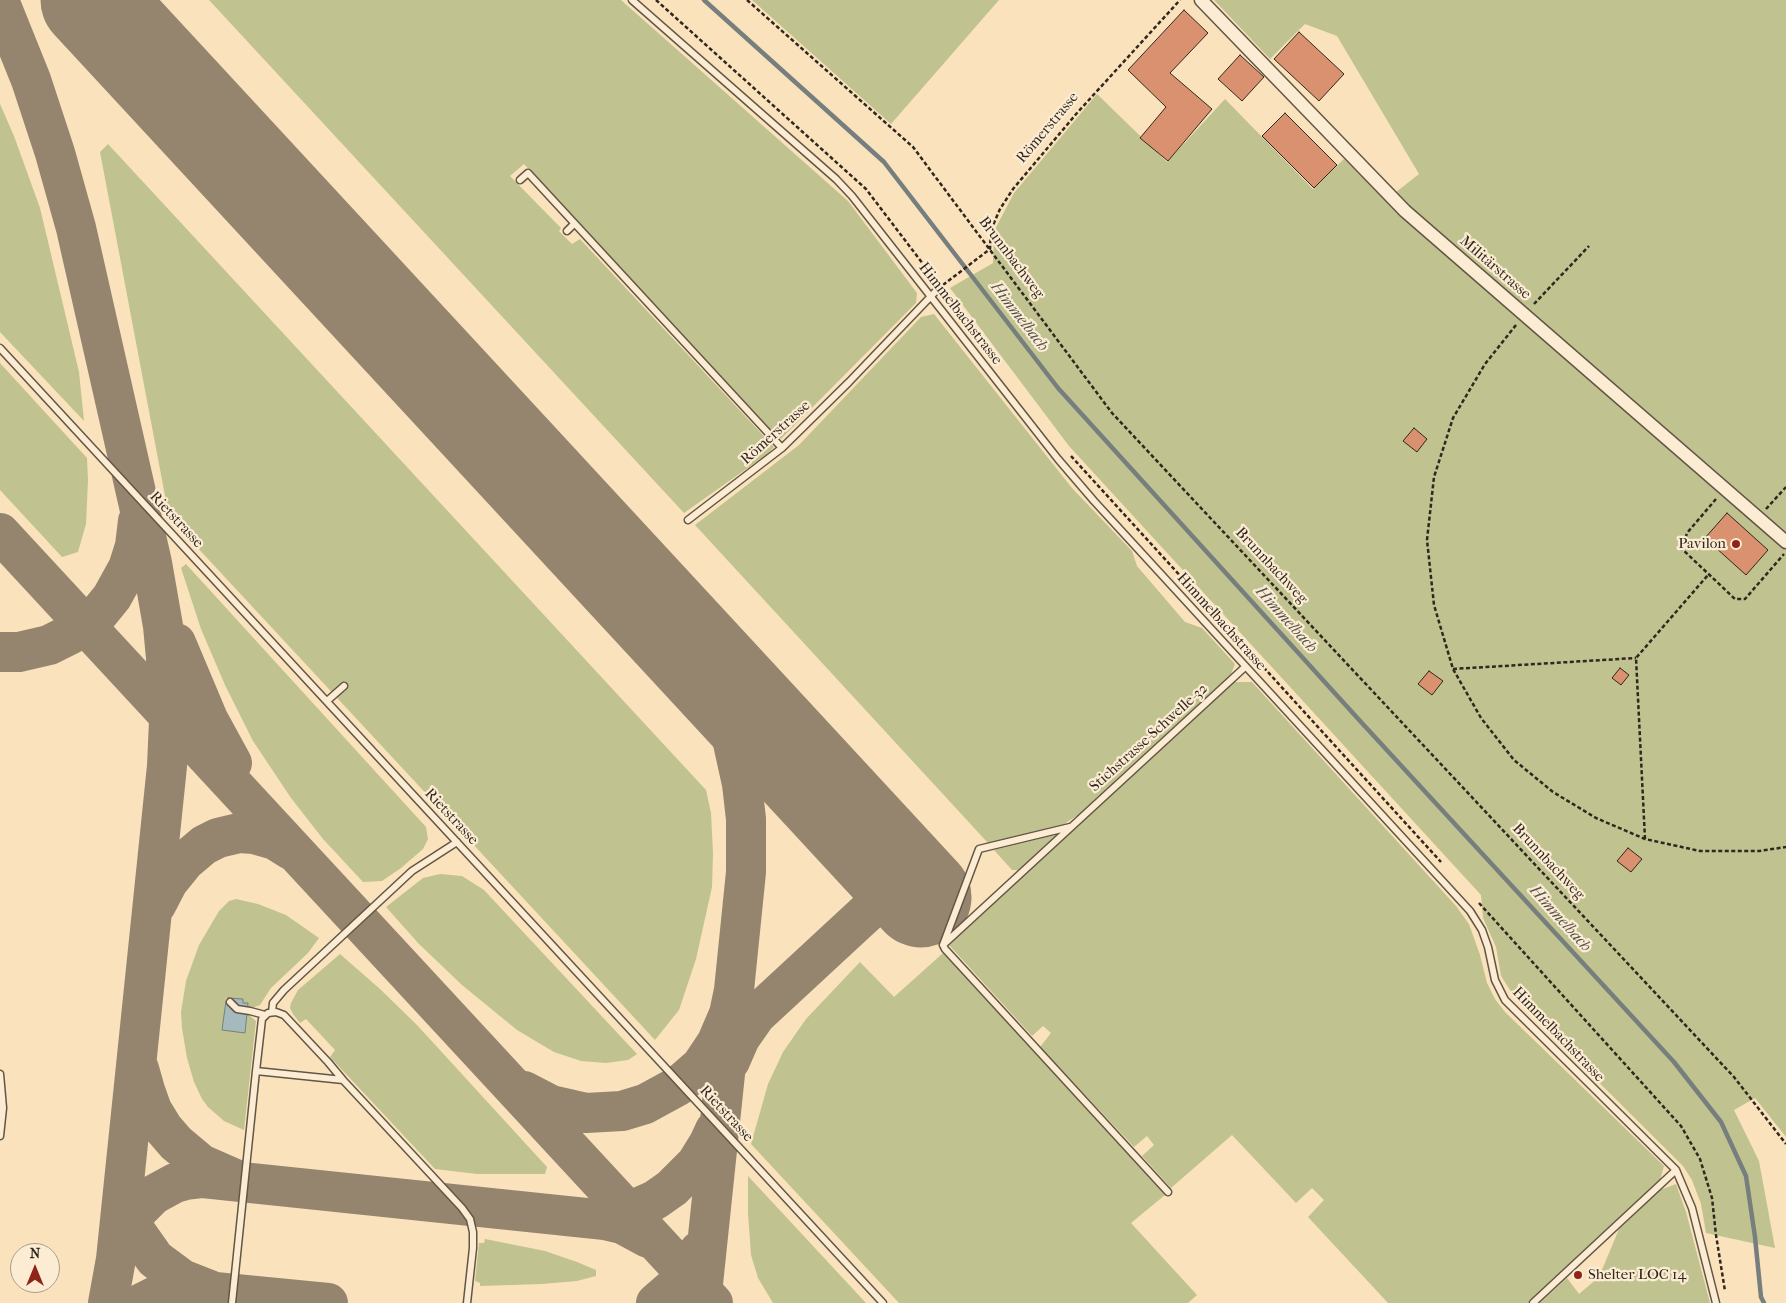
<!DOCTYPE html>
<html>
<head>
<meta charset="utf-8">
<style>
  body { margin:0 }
  #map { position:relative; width:1786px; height:1303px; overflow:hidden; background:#fae2bc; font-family:"IM FELL French Canon",serif }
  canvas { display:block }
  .north { position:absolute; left:10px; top:1243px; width:50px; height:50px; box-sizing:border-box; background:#fcecd3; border:1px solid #aa9d8b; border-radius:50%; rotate:0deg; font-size:14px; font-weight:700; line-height:20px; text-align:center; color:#30271f }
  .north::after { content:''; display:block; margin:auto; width:18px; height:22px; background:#8f2418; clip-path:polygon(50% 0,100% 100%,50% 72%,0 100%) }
</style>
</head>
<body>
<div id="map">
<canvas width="1786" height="1303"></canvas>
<div class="north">N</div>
</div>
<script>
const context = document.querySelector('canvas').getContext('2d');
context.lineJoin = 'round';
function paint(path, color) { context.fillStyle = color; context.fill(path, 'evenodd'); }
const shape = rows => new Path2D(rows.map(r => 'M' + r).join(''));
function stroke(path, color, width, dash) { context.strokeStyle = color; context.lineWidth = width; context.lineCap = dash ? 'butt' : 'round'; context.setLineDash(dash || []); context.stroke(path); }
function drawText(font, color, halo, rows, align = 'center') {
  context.font = font + ' "IM FELL French Canon",serif'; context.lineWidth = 4.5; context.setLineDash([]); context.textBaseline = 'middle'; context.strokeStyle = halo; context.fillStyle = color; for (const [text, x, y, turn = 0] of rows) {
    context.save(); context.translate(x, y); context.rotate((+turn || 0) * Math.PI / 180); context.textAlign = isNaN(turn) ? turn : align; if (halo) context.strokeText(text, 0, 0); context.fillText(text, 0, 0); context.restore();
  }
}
const green = shape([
  [209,0,621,0,848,201,917,293,916,303,781,439,774,435,524,164,510,176,561,228,559,231,572,244,580,239,774,447,766,455,684,513],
  [752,0,999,0,891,124],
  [1214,0,1786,0,1786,1137,1755,1098,1734,1110,1759,1161,1775,1248,1706,1233,1701,1204,1692,1180,1683,1166,1517,1001,1501,976,1496,947,1483,918,1481,895,1069,446,950,288,993,263,994,231,1014,193,1097,94,1167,162,1225,99,1313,189,1344,159,1386,200,1419,174,1337,36,1305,24,1270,59],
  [0,104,14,136,40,208,79,372,84,421,0,332],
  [108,144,706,790,711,813,713,853,712,887,696,959,679,1010,655,1040,169,517,100,152],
  [934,314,1072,488,1132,551,1137,566,1185,622,1202,628,1235,664,1231,674,1078,815,1064,824,988,843,695,525,799,445,921,317],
  [0,363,87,458,88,481,86,524,78,552,62,557,0,490],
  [186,564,426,827,428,839,423,849,401,868,382,881,363,882,323,839,291,798,253,741,225,685,201,629,181,568],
  [1233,682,1252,682,1456,906,1469,924,1480,955,1487,983,1495,999,1505,1012,1664,1166,1660,1180,1653,1188,1530,1303,1388,1303,1308,1217,1324,1200,1312,1188,1296,1203,1232,1135,1171,1188,1142,1156,1154,1145,1147,1136,1134,1147,1040,1047,1051,1033,1043,1026,1032,1036,949,945],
  [1059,834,1019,870,1012,870,994,850],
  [440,874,462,876,484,890,637,1054,628,1060,606,1063,581,1061,554,1052,517,1030,462,985,419,944,386,907,423,878],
  [236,899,258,904,286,915,319,938,308,953,271,988,260,1005,252,1008,243,1007,238,1004,238,999,226,998,225,1009,230,1010,234,1013,248,1014,256,1021,244,1130,224,1121,208,1107,202,1099,194,1082,187,1058,182,1028,181,1012,186,981,199,945,219,911,229,901],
  [943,953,1165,1195,1131,1223,1197,1295,1188,1303,899,1303,751,1144,768,1084,783,1052,806,1019,860,962,894,997],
  [340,954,380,989,417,1025,547,1167,545,1174,477,1174,435,1169,330,1057,335,1050,306,1019,300,1023,293,1014,290,1008,291,1003,298,990],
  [748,1176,866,1303,773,1303,758,1278,751,1255,748,1213],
  [1676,1184,1686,1212,1710,1303,1540,1303,1567,1278,1579,1294,1599,1277,1619,1229,1660,1190],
  [485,1239,545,1251,577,1262,596,1270,596,1276,577,1281,542,1284,480,1286,480,1283,475,1281,479,1243,484,1243]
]);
const water = shape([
  [228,998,243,999,243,1003,248,1003,245,1033,222,1030,226,1001,227,1001,228,998]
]);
const stream = shape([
  [704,0,884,162,1058,388,1361,722,1674,1062,1721,1122,1746,1176,1755,1237,1761,1297,1764,1303]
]);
const taxiway = shape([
  [0,3,31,80,55,153,76,228,152,563,163,626,166,658,169,721,167,766,116,1259,108,1303],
  [0,533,713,1303],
  [176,643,208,719,232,763],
  [0,652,19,652,49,645,71,634,99,613,112,597,128,568,135,546,138,521],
  [156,905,168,882,185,861,204,845,218,838,239,833,254,834,275,840,291,850],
  [730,1061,740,1038,756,1015,904,878],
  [139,1069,145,1090,152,1110,163,1128,176,1143,201,1164,233,1178],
  [524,1091,551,1105,586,1113,622,1111,645,1104,678,1086,701,1066,717,1042,729,1014,734,990,746,872,746,819,742,784,731,734,713,688,689,648,661,616],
  [125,1198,136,1232,155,1259,182,1279,210,1290],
  [603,1217,619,1214,637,1208,655,1200,672,1188,696,1164,709,1143,715,1130],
  [119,1242,124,1228,133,1215,153,1195,175,1183,186,1180,203,1178,605,1220,622,1224,648,1238],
  [142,1303,160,1294,184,1289,328,1303],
  [656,1303,679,1283,699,1251],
  [701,1303,730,1026]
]);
const runway = shape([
  [91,0,921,897]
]);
const building = shape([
  [1184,10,1208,33,1170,73,1212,109,1168,161,1140,138,1166,107,1128,70,1184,10],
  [1299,32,1344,74,1319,101,1274,59,1299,32],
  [1240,55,1264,77,1242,101,1218,79,1240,55],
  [1285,113,1337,165,1314,188,1262,136,1285,113],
  [1414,428,1427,439,1417,452,1403,441,1414,428],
  [1727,513,1768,550,1746,575,1705,538,1727,513],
  [1620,668,1629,675,1621,685,1612,678,1620,668],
  [1429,671,1443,681,1432,695,1418,684,1429,671],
  [1628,848,1642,859,1631,872,1617,861,1628,848]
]);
const path = shape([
  [656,0,866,189,936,281],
  [747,0,913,147,1112,413,1734,1077,1786,1144],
  [943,285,990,249,991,230,1000,209,1013,189,1077,113,1180,0],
  [945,294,997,361],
  [1534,304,1589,246],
  [1516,325,1485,364,1453,418,1434,477,1427,540,1434,605,1453,669,1481,718,1514,760,1553,792,1596,818,1645,839,1700,851,1759,851,1786,847],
  [1071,456,1441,862],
  [1716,499,1687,533,1682,549,1735,599,1745,599,1784,554],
  [1766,509,1786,487],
  [1453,669,1636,658],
  [1645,839,1636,658,1708,575],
  [1479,903,1681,1126,1700,1159,1712,1198,1716,1235,1725,1291]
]);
const service = shape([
  [632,0,836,179,852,196,1058,459,1094,501,1470,911,1482,930,1488,947,1495,980,1505,1000,1676,1170,1692,1208,1716,1303],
  [520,180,528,173,782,448],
  [567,231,574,224],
  [0,348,883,1303],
  [688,520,782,448,849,382,936,291],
  [327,701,344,686],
  [1070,827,979,849,943,945,1245,667],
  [943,945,945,949,1168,1192],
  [230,1002,237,1009,250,1011,265,1015],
  [272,1012,273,1003,284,990,412,871,457,842],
  [256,1071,262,1019,268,1013,276,1012,284,1015,328,1062,343,1080],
  [0,1074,3,1108,0,1136],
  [232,1303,256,1071,343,1080,462,1208,470,1219,473,1232,473,1248,467,1303],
  [1533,1303,1676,1170]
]);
const minor = shape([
  [1201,0,1405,211,1786,542]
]);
const markers = [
  [1736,544,5,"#8f2418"],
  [1578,1275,5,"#8f2418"]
];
const streetNames = [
  ["Römerstrasse",1048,128,-50],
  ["Brunnbachweg",1011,258,53],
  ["Militärstrasse",1495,268,41],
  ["Himmelbachstrasse",960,314,52],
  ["Römerstrasse",776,433,-42],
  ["Rietstrasse",176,520,47],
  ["Brunnbachweg",1271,566,47],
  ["Himmelbachstrasse",1221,622,48],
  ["Stichstrasse-Schwelle-32",1149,738,-42],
  ["Rietstrasse",451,817,47],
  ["Brunnbachweg",1548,862,47],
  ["Himmelbachstrasse",1558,1035,46],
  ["Rietstrasse",726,1114,47]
];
const poiNames = [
  ["Pavilon",1726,544],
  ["Shelter LOC 14",1588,1275,"left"]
];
const waterNames = [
  ["Himmelbach",1019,317,52],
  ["Himmelbach",1286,620,48],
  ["Himmelbach",1560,919,48]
];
paint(green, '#c0c38f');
paint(water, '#a5babd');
stroke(water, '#767f7e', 1);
stroke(stream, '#767f7e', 4.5);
stroke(taxiway, '#95846e', 40);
stroke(runway, '#95846e', 101);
paint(building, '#d99170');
stroke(building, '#30271f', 1);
stroke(service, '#625646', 9);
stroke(minor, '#625646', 15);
stroke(path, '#30271f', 2.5, [4, 2.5]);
stroke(service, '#fcecd3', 6);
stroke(minor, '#fcecd3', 12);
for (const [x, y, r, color] of markers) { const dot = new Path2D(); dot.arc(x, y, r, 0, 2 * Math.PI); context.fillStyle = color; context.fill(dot); stroke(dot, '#fcecd3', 2); }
drawText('15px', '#30271f', '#fcecd3', streetNames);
drawText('15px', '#30271f', '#fcecd3', poiNames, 'right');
drawText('italic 16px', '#53534e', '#fcecd3', waterNames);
</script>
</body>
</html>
